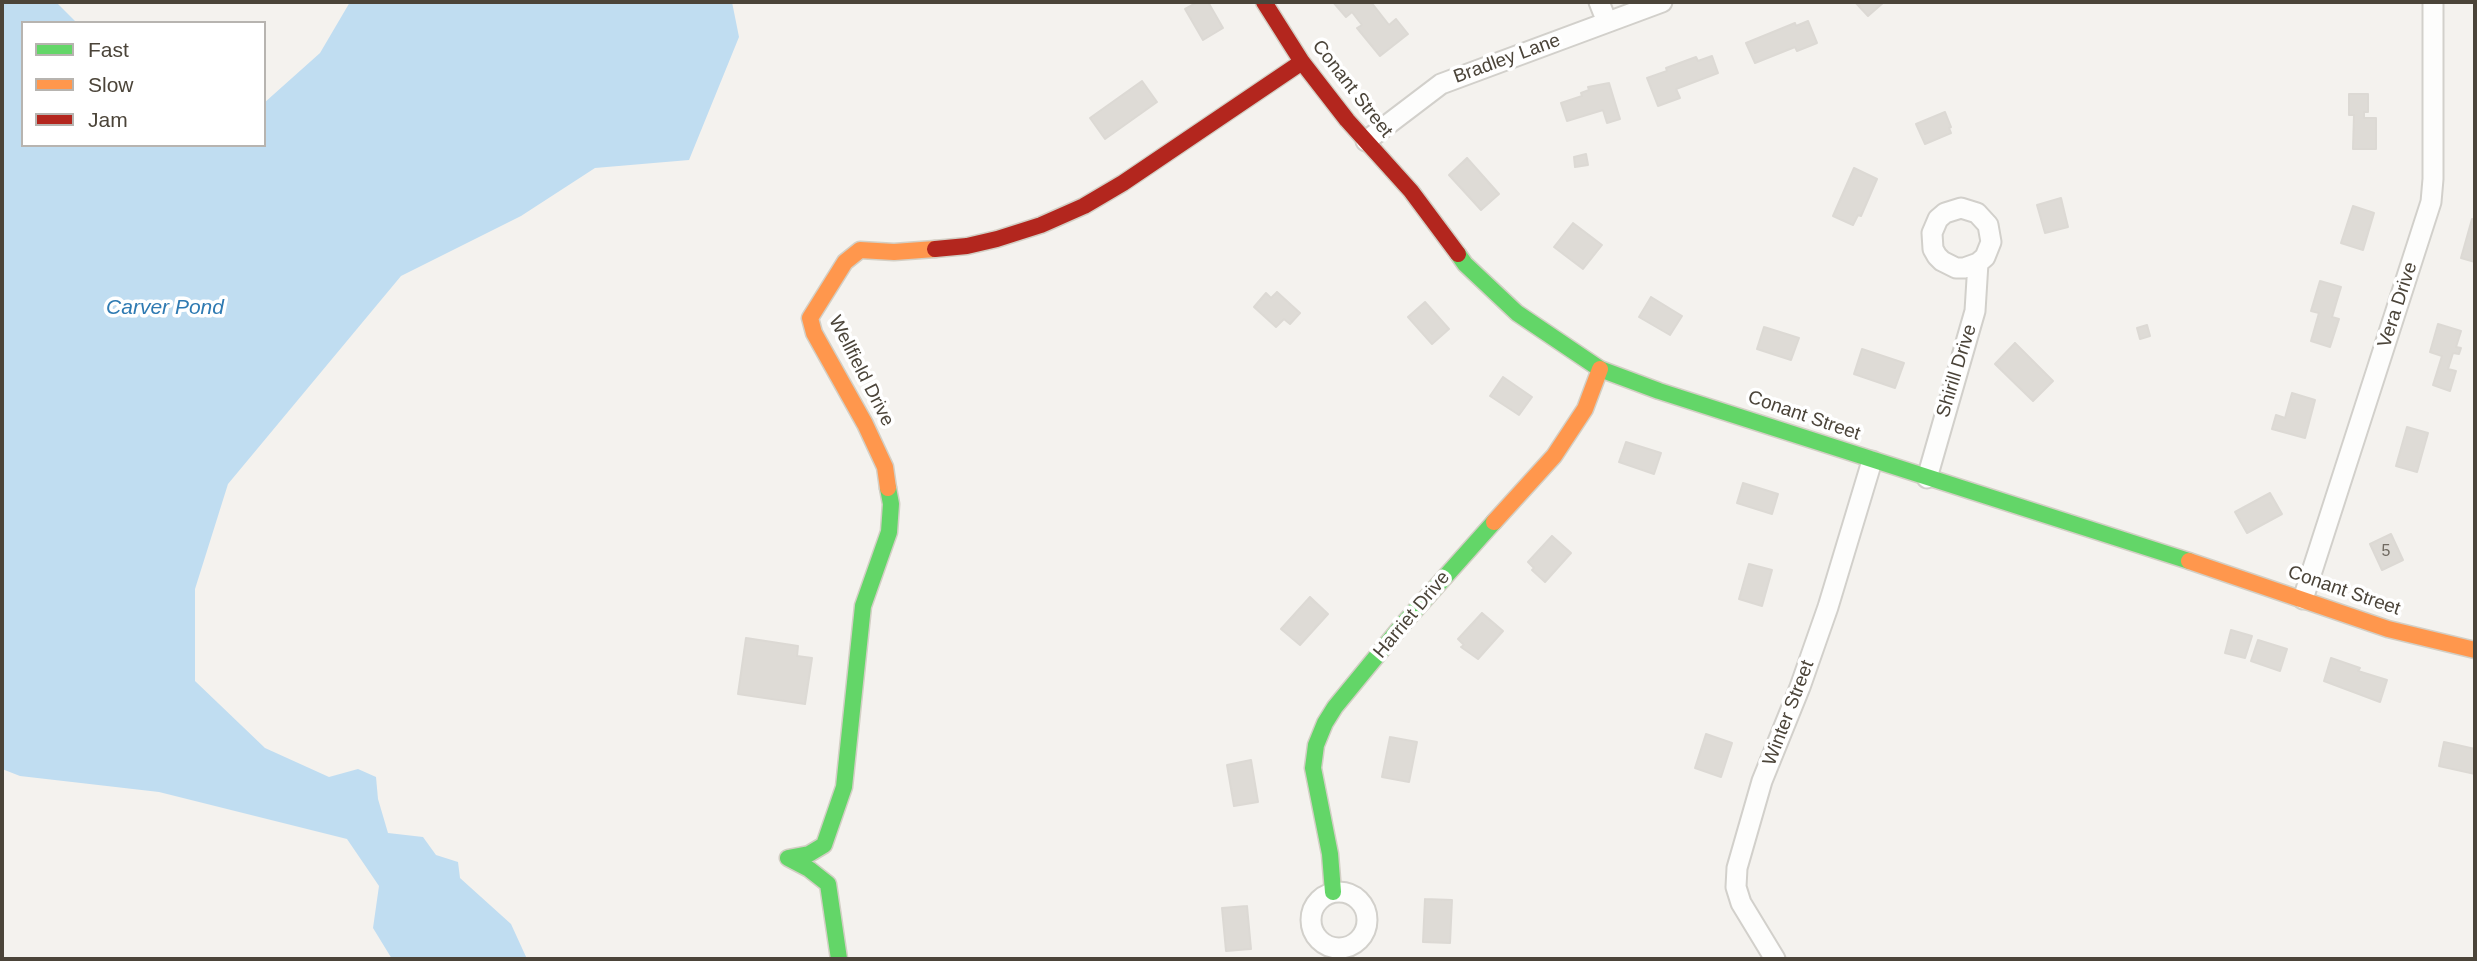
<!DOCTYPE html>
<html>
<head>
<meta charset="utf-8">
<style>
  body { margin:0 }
  #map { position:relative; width:2477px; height:961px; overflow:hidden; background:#f4f2ee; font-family:Helvetica,sans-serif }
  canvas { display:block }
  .frame { position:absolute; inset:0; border:4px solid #4b4439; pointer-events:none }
  .legend { position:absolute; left:21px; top:21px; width:245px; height:126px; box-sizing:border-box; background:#fff; border:2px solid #b7b4b0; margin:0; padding:9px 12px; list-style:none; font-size:21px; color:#4b4439 }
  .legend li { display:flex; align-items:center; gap:14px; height:35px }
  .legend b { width:35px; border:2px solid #b7b4b0 }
</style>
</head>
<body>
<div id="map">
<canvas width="2477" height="961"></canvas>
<div class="frame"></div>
<ul class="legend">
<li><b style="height:9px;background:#63d668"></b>Fast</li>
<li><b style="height:9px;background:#ff974d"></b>Slow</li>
<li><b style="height:9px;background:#b3261e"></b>Jam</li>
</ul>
</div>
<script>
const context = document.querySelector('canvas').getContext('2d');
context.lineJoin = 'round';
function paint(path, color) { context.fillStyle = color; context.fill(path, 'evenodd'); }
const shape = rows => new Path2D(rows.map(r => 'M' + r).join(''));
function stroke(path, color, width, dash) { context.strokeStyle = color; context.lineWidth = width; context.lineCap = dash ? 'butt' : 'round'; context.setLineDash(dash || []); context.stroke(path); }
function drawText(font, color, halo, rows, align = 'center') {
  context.font = font + ' Helvetica,sans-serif'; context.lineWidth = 7; context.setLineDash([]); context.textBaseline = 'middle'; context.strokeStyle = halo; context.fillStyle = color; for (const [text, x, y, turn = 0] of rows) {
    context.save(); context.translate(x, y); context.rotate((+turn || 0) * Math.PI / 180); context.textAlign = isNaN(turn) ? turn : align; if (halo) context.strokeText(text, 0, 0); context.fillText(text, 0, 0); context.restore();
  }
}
const water = shape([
  [2,2,56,2,77,23,23,23,23,145,264,145,264,103,320,53,350,2,732,2,739,37,689,160,595,168,521,216,401,276,228,484,195,589,195,681,265,748,329,777,358,769,376,777,378,799,388,833,423,837,436,855,458,862,460,878,511,924,527,959,392,959,373,928,379,886,347,839,159,792,20,776,2,769]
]);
const building = shape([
  [1198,2,1208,2,1223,28,1203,40,1185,9,1198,2],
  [1333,2,1371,2,1389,25,1396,19,1408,34,1380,56,1357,28,1362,25,1352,12,1346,17,1333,2],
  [1855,2,1884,2,1868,16,1855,2],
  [1808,21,1817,43,1797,51,1795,47,1755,63,1746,43,1795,23,1796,26,1808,21],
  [1712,56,1718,73,1676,89,1680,98,1658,106,1647,78,1667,71,1666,68,1696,57,1698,61,1712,56],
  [1142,81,1157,102,1105,139,1090,118,1142,81],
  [1609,83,1620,119,1607,123,1603,110,1567,121,1561,103,1582,96,1581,93,1589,90,1588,87,1609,83],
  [2349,94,2368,94,2368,112,2364,112,2364,118,2376,118,2376,149,2353,149,2354,115,2349,115,2349,94],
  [1945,112,1951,127,1949,128,1951,133,1925,144,1916,124,1945,112],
  [1586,154,1588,165,1575,167,1574,157,1586,154],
  [1467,158,1499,194,1481,210,1449,175,1467,158],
  [1854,168,1877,179,1861,216,1858,215,1853,225,1833,216,1854,168],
  [2061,198,2068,227,2045,233,2037,205,2061,198],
  [2353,206,2374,213,2363,250,2341,243,2353,206],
  [2472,219,2475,220,2475,262,2461,258,2472,219],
  [1573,223,1602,245,1583,269,1554,247,1573,223],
  [2320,281,2341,287,2332,317,2339,319,2330,347,2311,341,2319,313,2311,311,2320,281],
  [1277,292,1300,313,1290,324,1284,319,1276,327,1254,307,1266,293,1271,298,1277,292],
  [1651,297,1682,316,1670,335,1639,317,1651,297],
  [1425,302,1449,329,1432,344,1408,317,1425,302],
  [2438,324,2461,331,2456,347,2461,348,2459,354,2453,353,2448,369,2456,371,2450,391,2433,385,2442,356,2430,352,2438,324],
  [2147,325,2150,336,2140,339,2137,328,2147,325],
  [1764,327,1799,338,1791,360,1757,349,1764,327],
  [2015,343,2053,381,2033,401,1995,364,2015,343],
  [1862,349,1904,363,1895,388,1854,374,1862,349],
  [1503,377,1532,397,1519,415,1490,396,1503,377],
  [2292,393,2315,400,2305,438,2272,429,2276,415,2285,418,2292,393],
  [2407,427,2428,433,2417,472,2396,466,2407,427],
  [1626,442,1661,453,1654,474,1619,462,1626,442],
  [1743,483,1778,494,1772,514,1737,503,1743,483],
  [2270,493,2282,514,2247,533,2235,512,2270,493],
  [2391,534,2403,560,2382,570,2370,544,2391,534],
  [1552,536,1571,553,1545,582,1532,570,1534,568,1528,562,1552,536],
  [1749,564,1772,570,1762,606,1739,599,1749,564],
  [1310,597,1328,614,1300,645,1281,629,1310,597],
  [1482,613,1503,631,1478,659,1461,647,1464,645,1458,639,1482,613],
  [2231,630,2252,636,2245,658,2225,653,2231,630],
  [746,638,798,646,797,656,812,658,805,704,738,694,746,638],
  [2258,640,2287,649,2280,671,2251,661,2258,640],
  [2331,658,2360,668,2358,671,2387,680,2380,702,2324,681,2331,658],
  [1706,734,1732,743,1721,777,1695,768,1706,734],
  [1390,737,1417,742,1409,782,1382,777,1390,737],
  [2444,742,2475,749,2475,774,2439,766,2444,742],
  [1251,760,1258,802,1234,806,1227,765,1251,760],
  [1425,899,1452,900,1450,943,1423,942,1425,899],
  [1247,906,1251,949,1226,951,1222,908,1247,906]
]);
const street = shape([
  [1599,2,1607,22],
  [1366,141,1441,84,1662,2],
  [1927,478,1975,311,1978,263,1985,257,1991,242,1988,225,1977,213,1961,208,1945,213,1938,219,1932,233,1933,249,1937,256,1942,261,1956,268,1964,268,1978,263],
  [2303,599,2431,202,2433,179,2433,2],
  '1311 920a28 28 0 1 1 56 0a28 28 0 1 1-56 0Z',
  [1775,959,1741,903,1736,887,1737,868,1762,781,1800,687,1828,607,1872,461]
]);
const fast = shape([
  [1458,254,1465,264,1517,313,1600,369,1659,391,2189,561],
  [1333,892,1330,854,1313,768,1316,745,1325,723,1335,707,1403,624,1494,522],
  [839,959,828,884,809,869,788,858,809,854,824,845,844,787,863,606,889,532,891,504,888,488]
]);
const slow = shape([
  [888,488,885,467,865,424,814,333,810,318,845,262,860,250,894,252,935,249],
  [1494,522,1554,456,1585,409,1600,369],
  [2189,561,2388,629,2475,650]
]);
const jam = shape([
  [1264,2,1302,62,1347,120,1411,191,1458,254],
  [935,249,967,246,997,239,1041,225,1084,206,1123,183,1302,62]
]);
const numberNames = [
  ["5",2386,552]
];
const streetNames = [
  ["Bradley Lane",1507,59,-20],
  ["Conant Street",1352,89,52],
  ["Vera Drive",2398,305,-72],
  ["Wellfield Drive",861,371,63],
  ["Shirill Drive",1957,371,-73],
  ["Conant Street",1804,416,19],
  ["Conant Street",2344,591,19],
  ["Harriet Drive",1412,615,-50],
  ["Winter Street",1789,713,-69]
];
const waterNames = [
  ["Carver Pond",165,308]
];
paint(water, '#c0ddf1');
paint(building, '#dedbd6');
stroke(building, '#dcd9d4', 2);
stroke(street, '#d2d0cb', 23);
stroke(fast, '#d3cfc5', 19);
stroke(slow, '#d3cfc5', 19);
stroke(jam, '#d3cfc5', 19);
stroke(street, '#fdfdfc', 19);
stroke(fast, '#63d668', 16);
stroke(slow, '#ff974d', 16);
stroke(jam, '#b3261e', 16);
drawText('16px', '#706a61', null, numberNames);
drawText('19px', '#4b4439', '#fff', streetNames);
drawText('italic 21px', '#2e7ab2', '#fff', waterNames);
</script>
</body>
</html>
